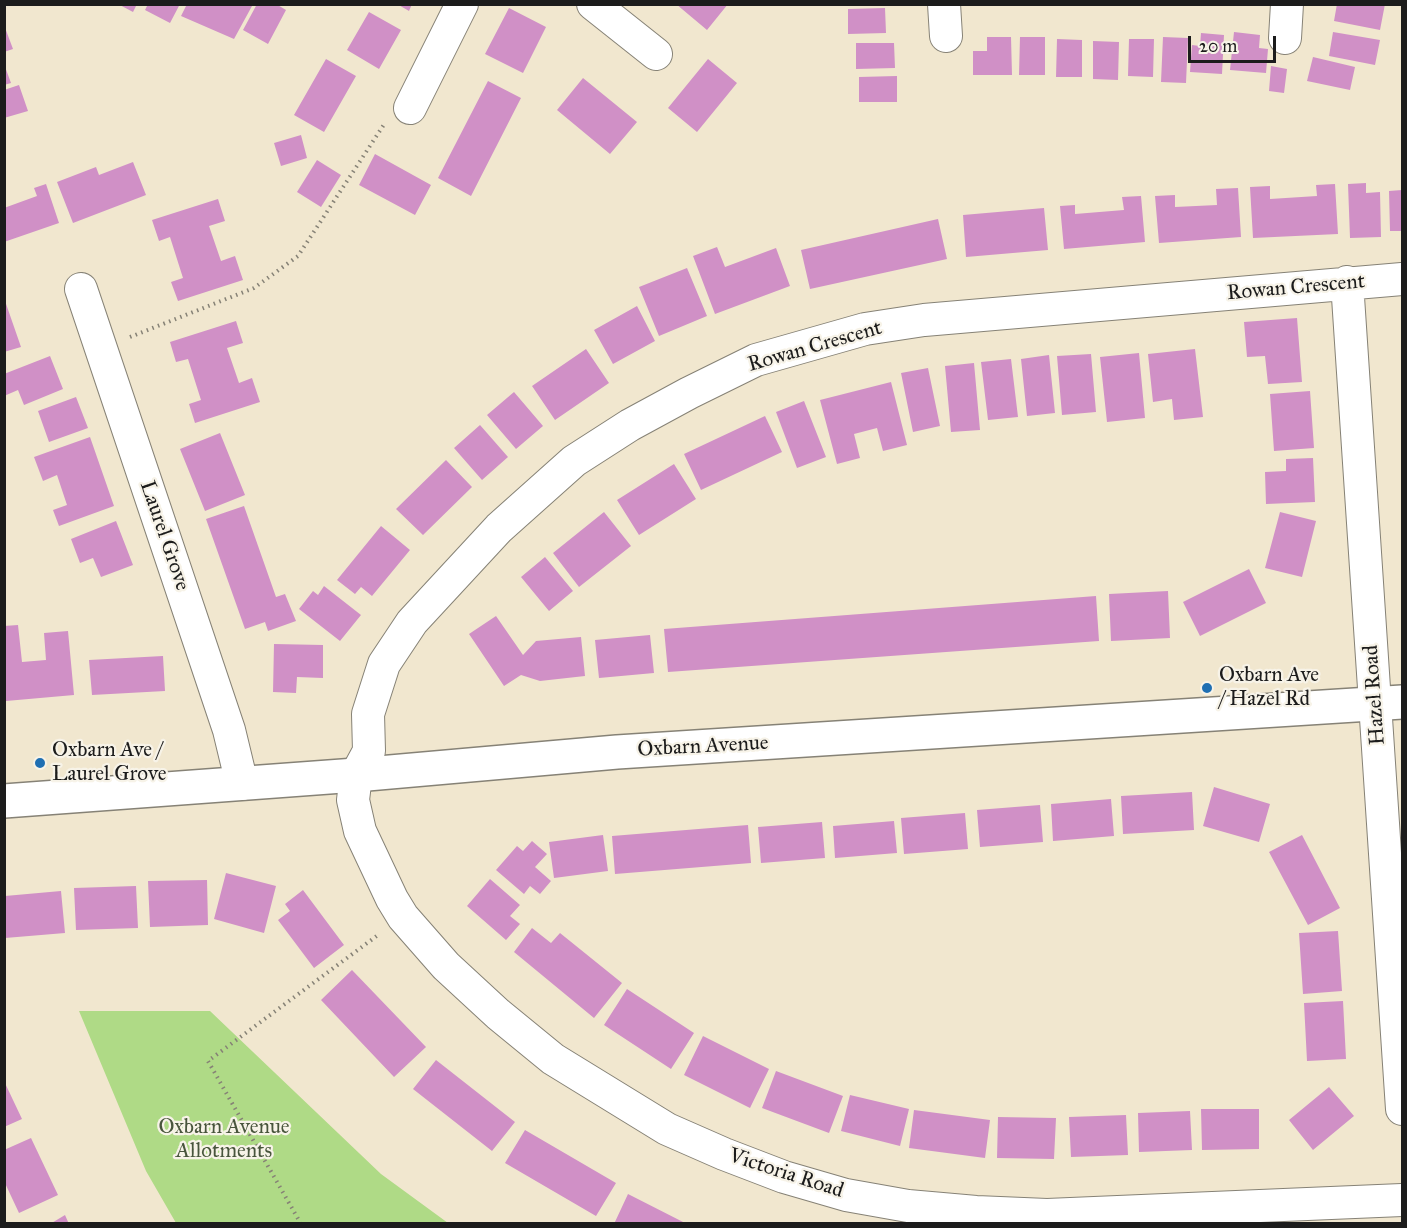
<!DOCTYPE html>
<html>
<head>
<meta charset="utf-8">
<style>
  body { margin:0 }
  #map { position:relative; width:1407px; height:1228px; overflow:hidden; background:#f1e7cf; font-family:"IM FELL Great Primer",serif }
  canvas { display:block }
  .frame { position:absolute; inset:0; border:6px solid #1c1c1c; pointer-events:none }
  .scale { position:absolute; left:1188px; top:36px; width:88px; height:27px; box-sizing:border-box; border:3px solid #1c1c1c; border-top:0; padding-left:8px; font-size:18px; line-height:21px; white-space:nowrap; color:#1c1c1c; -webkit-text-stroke:4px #f7f3e8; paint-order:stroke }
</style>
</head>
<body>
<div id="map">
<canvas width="1407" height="1228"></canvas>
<div class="frame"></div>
<div class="scale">20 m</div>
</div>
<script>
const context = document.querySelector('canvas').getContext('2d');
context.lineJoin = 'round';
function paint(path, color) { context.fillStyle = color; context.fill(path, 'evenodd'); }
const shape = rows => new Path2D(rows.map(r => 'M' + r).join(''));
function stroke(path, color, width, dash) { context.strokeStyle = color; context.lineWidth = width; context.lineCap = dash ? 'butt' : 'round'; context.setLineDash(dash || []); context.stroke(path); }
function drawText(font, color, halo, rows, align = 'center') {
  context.font = font + ' "IM FELL Great Primer",serif'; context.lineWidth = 4.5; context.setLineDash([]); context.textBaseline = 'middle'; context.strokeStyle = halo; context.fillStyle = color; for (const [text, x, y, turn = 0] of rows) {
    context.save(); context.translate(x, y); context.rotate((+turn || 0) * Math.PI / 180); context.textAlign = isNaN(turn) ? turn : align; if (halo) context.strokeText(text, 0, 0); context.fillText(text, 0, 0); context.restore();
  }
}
const green = shape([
  [79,1011,210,1011,381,1174,448,1223,176,1223,146,1171]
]);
const building = shape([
  [118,4,137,4,133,12],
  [148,4,180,4,170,23,145,10],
  [187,4,250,4,252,6,234,39,181,16],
  [257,4,276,4,286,10,268,44,243,30],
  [397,4,412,4,409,11],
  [676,4,728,4,707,30],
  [1337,4,1385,4,1380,30,1334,21],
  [509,8,546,27,523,73,485,54],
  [885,8,886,33,848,34,848,9],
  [369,12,401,30,379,69,347,50],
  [4,25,13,49,4,52],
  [1234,32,1260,35,1259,48,1268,49,1266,73,1230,70],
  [1333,32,1380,40,1375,65,1329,56],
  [1201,33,1224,35,1222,74,1190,72,1192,45,1200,46],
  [987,37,1011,37,1012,75,973,75,973,51,987,51],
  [1020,37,1045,37,1045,75,1019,75],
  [1163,37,1188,38,1186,83,1161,82],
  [1057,39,1082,40,1082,77,1056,77],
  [1129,39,1154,39,1153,77,1128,76],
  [1093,41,1119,42,1118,80,1093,79],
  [856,43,894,43,895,68,856,69],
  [1313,57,1355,67,1350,90,1307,81],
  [326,59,356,76,324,132,294,115],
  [708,59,737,83,697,132,668,108],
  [4,64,11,83,4,85],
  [1271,66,1287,69,1284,93,1269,91],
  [897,76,897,102,859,102,859,77],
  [583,78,637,122,610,154,557,110],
  [488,81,521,98,471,196,438,178],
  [19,85,28,111,4,118,4,90],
  [301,135,307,158,281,166,274,143],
  [375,154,431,185,415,215,359,185],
  [317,160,341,175,321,207,297,192],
  [133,162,146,195,73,223,57,182,96,167,99,175],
  [1366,183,1366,193,1380,192,1381,237,1350,238,1348,184],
  [46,184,59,223,4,242,4,208,37,196,34,188],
  [1335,184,1338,234,1253,238,1250,187,1270,186,1270,199,1317,196,1316,185],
  [1238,188,1241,237,1159,243,1155,196,1175,195,1175,207,1217,205,1216,189],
  [1402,190,1402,231,1390,231,1389,191],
  [1141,196,1145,242,1064,249,1060,206,1075,205,1075,214,1124,210,1122,197],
  [218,199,225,221,209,226,221,261,235,256,243,280,178,301,171,282,183,278,170,237,159,241,152,220],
  [1044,208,1048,250,966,257,963,215],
  [938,219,947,259,810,289,801,250],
  [717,247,725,267,776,248,790,286,715,314,693,256],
  [687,268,707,316,659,336,639,287],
  [4,298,21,347,4,352],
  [637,306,655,341,613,364,594,330],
  [1297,318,1302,382,1268,384,1265,356,1247,357,1244,322],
  [236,321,243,343,227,348,239,383,252,378,260,402,195,423,189,404,201,400,188,359,176,362,170,342],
  [586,349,609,383,555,420,532,386],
  [1195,349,1203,417,1174,420,1172,399,1153,402,1148,354],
  [1139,353,1145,418,1107,422,1100,357],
  [1091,354,1096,412,1062,415,1057,356],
  [1049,355,1055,413,1027,416,1021,359],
  [50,356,63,389,24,405,18,390,4,396,4,374],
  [1011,359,1018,417,988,420,981,362],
  [974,363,980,430,951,432,945,366],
  [928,368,940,426,913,432,901,373],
  [891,382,907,445,883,451,877,428,854,434,860,458,837,464,820,400],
  [1310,391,1314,448,1274,451,1270,394],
  [514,392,543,426,516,449,487,415],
  [76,397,88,428,49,442,38,411],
  [804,401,826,457,797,468,776,412],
  [765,416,782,452,701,490,684,454],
  [480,425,508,457,482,480,454,448],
  [220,433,245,495,205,511,180,449],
  [90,437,114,506,59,526,53,510,67,505,57,475,43,481,34,457],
  [1313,458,1315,502,1266,504,1265,472,1286,471,1286,459],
  [446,460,472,487,423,535,396,509],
  [674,464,696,499,639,535,617,500],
  [244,506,276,597,285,594,296,621,268,631,265,622,245,629,206,519],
  [604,512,631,546,579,587,553,553],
  [1280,512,1316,521,1302,577,1265,568],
  [116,521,133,565,101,577,93,558,80,563,71,539],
  [381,526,410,550,372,596,361,587,355,594,337,580],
  [545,557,573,591,549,611,521,577],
  [1249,569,1266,603,1200,636,1183,602],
  [324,586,361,615,340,641,299,609,313,591,318,595],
  [1168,591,1170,638,1111,641,1109,594],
  [1096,596,1099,641,668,672,664,629],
  [496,616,523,655,536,641,581,637,585,676,540,681,521,675,504,686,469,634],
  [18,625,22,662,46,660,44,633,68,631,74,695,6,701,4,626],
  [650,635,654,673,599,678,595,640],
  [274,644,323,645,323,678,297,677,296,693,273,692],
  [163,656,165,691,92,695,89,660],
  [1214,787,1270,804,1259,842,1203,826],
  [1192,792,1194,830,1123,834,1121,796],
  [1111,799,1114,836,1053,841,1051,804],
  [1040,805,1043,842,980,847,977,810],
  [965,813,968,849,904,854,901,818],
  [894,821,897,853,835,858,833,826],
  [822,822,825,858,761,863,758,827],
  [748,825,751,863,615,874,612,836],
  [603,835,608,871,554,878,549,842],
  [1302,835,1340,908,1308,925,1269,852],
  [532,841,547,854,535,867,551,881,540,894,530,886,524,894,496,870,517,846,523,851],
  [226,873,276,886,264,933,214,919],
  [490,879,520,905,510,916,520,924,506,940,467,906],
  [207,880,208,925,150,927,148,881],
  [136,886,138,928,76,930,74,888],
  [303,890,344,945,314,968,278,920,290,911,285,904],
  [61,891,65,933,5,938,5,896],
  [532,928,551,943,560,933,622,983,594,1018,514,952],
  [1338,931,1342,991,1303,994,1299,933],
  [352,970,426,1047,394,1077,321,1000],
  [627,989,694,1033,671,1069,604,1025],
  [1343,1001,1346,1059,1307,1061,1304,1003],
  [703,1036,769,1069,750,1108,684,1075],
  [436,1060,515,1122,492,1151,413,1089],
  [776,1071,843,1096,829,1133,762,1108],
  [4,1081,22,1119,4,1127],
  [1329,1087,1354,1116,1313,1150,1289,1120],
  [850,1095,909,1109,900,1146,841,1131],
  [1201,1109,1259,1109,1259,1149,1202,1150],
  [914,1110,990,1120,985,1158,909,1148],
  [1190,1111,1192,1150,1139,1152,1138,1113],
  [1126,1115,1128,1155,1071,1157,1069,1117],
  [998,1117,1056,1118,1054,1159,997,1158],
  [525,1130,616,1183,596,1216,505,1163],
  [31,1138,58,1195,19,1213,4,1181,4,1150],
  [628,1194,687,1224,614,1224],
  [65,1215,69,1224,50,1224]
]);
const path = shape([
  [130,337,254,288,298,256,385,123],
  [301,1224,208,1061,378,935]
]);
const minor = shape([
  [593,4,656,54],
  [944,4,946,36],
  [1285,38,1287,4],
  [410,108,462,4],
  [1402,279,924,320,865,329,756,360,689,393,630,425,574,461,499,528,412,622,384,664,368,714,369,751,356,775,353,800,360,831,392,899,403,917,446,966,498,1014,553,1059,667,1129,724,1154,784,1177,846,1195,908,1206,976,1212,1047,1215,1402,1200],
  [1347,282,1402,1109],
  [81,289,229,730,242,784]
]);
const tertiary = shape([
  [4,801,356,775,617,752,1402,702]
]);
const markers = [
  [1207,688,6,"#1f6fb2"],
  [40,763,6,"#1f6fb2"]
];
const streetNames = [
  ["Rowan Crescent",1296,288,-5],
  ["Rowan Crescent",815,347,-16],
  ["Laurel Grove",164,536,71],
  ["Hazel Road",1375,695,-94],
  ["Oxbarn Avenue",703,747,-3],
  ["Victoria Road",786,1174,18]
];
const poiNames = [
  ["Oxbarn Ave",1219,676],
  ["/ Hazel Rd",1219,700],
  ["Oxbarn Ave /",52,751],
  ["Laurel Grove",52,775]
];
const parkNames = [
  ["Oxbarn Avenue",224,1128],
  ["Allotments",224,1152]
];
paint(green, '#afda86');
paint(building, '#d090c6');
stroke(minor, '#868276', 34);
stroke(tertiary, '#868276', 36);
stroke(path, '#868276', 4, [1.5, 4.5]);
stroke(minor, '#fff', 32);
stroke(tertiary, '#fff', 33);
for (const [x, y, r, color] of markers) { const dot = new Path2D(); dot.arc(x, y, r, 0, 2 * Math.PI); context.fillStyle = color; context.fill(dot); stroke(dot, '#f7f3e8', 2); }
drawText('21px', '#1c1c1c', '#f7f3e8', streetNames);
drawText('21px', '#1c1c1c', '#f7f3e8', poiNames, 'left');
drawText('21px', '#48553c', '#f7f3e8', parkNames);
</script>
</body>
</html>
